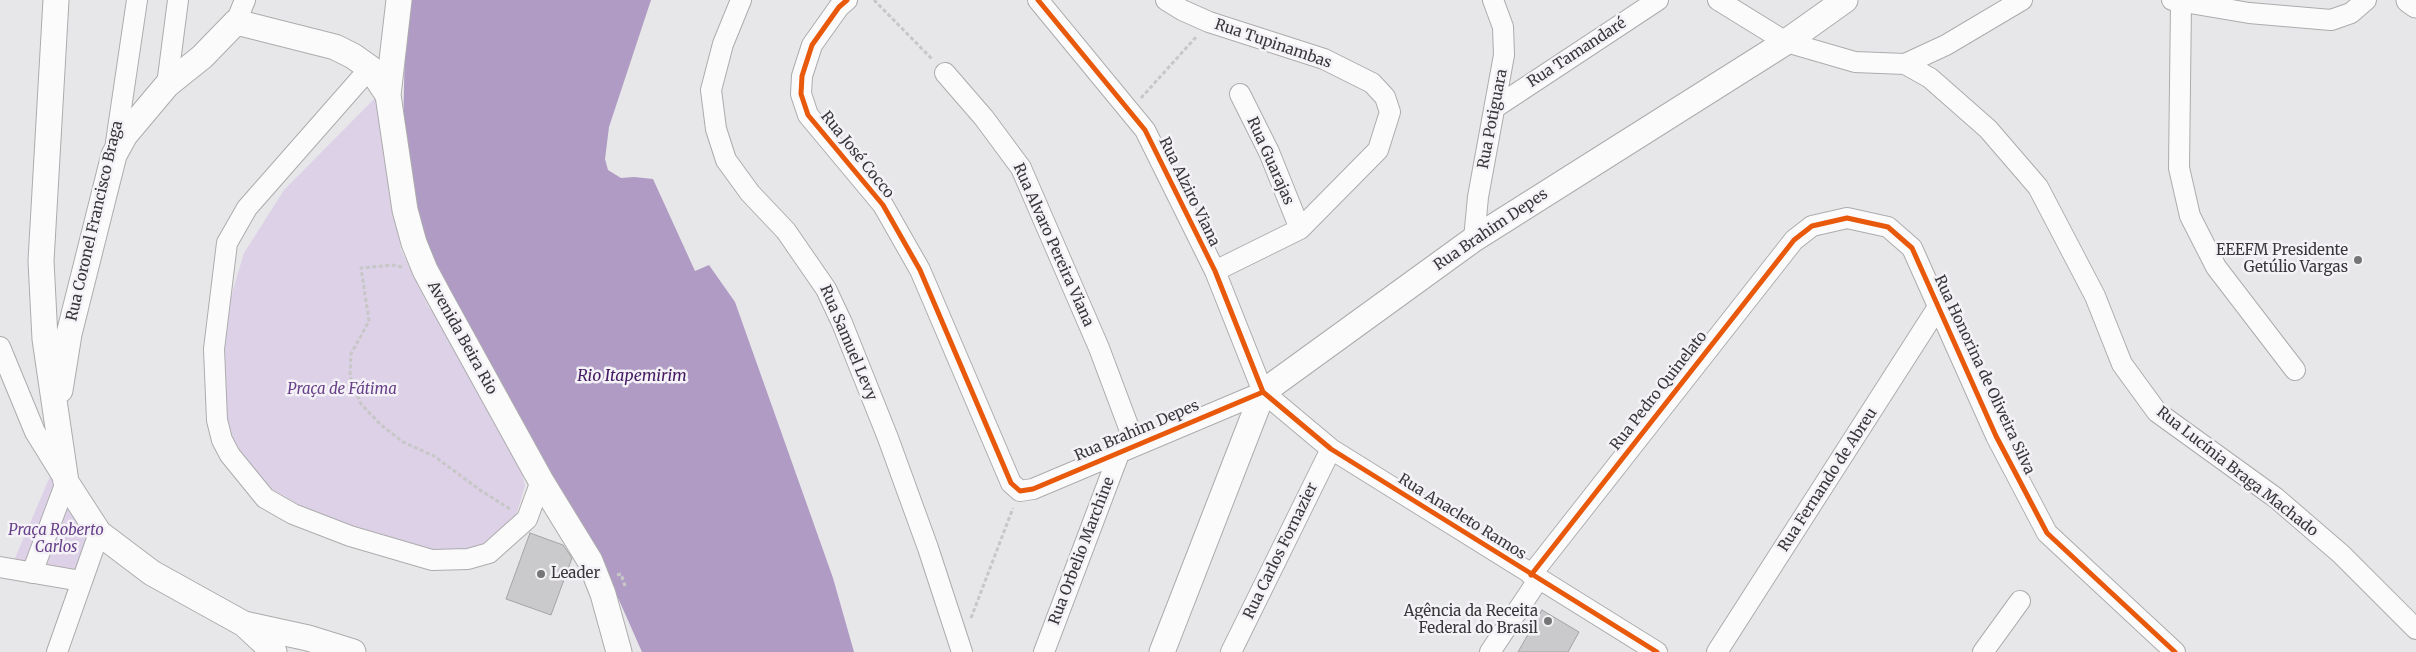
<!DOCTYPE html>
<html>
<head>
<meta charset="utf-8">
<style>
  body { margin:0 }
  canvas { display:block; background:#e7e6e8 }
</style>
</head>
<body>
<canvas width="2416" height="652"></canvas>
<script>
const context = document.querySelector('canvas').getContext('2d');
context.lineJoin = 'round';
function paint(path, color) { context.fillStyle = color; context.fill(path, 'evenodd'); }
const shape = rows => new Path2D(rows.map(r => 'M' + r).join(''));
function stroke(path, color, width, dash) { context.strokeStyle = color; context.lineWidth = width; context.lineCap = dash ? 'butt' : 'round'; context.setLineDash(dash || []); context.stroke(path); }
function drawText(font, color, halo, rows, align = 'center') {
  context.font = font + ' Merriweather,serif'; context.lineWidth = 5; context.setLineDash([]); context.textBaseline = 'middle'; context.strokeStyle = halo; context.fillStyle = color; for (const [text, x, y, turn = 0] of rows) {
    context.save(); context.translate(x, y); context.rotate((+turn || 0) * Math.PI / 180); context.textAlign = isNaN(turn) ? turn : align; if (halo) context.strokeText(text, 0, 0); context.fillText(text, 0, 0); context.restore();
  }
}
const green = shape([
  [378,95,401,250,428,306,461,348,519,462,525,486,514,522,495,539,480,547,462,552,433,551,321,517,268,487,223,436,222,327,244,253,284,190],
  [51,474,90,538,77,574,12,565]
]);
const water = shape([
  [406,0,651,0,609,127,605,159,608,170,621,178,634,177,653,179,695,271,709,265,735,302,833,578,854,652,642,652,619,600,501,394,429,251,417,215,403,130]
]);
const building = shape([
  [530,533,563,545,572,558,551,615,506,599,530,533],
  [1542,610,1579,632,1568,652,1518,652,1542,610]
]);
const path = shape([
  [874,0,933,60],
  [1141,98,1197,36],
  [402,267,392,265,361,268,369,321,351,354,350,377,361,404,381,425,403,442,434,456,480,490,510,509],
  [617,575,621,574,625,586],
  [971,618,1013,508]
]);
const minor = shape([
  [741,0,723,44,711,90,716,129,726,160,750,193,786,231,826,289,842,323,888,438,928,548,962,652],
  [847,0,839,7,812,45,802,76,801,94,808,115,883,205,920,270,1011,483,1020,491,1033,489,1263,392],
  [1038,0,1145,130,1215,271,1263,392,1331,449,1657,652],
  [1166,0,1182,10,1209,22,1324,59,1372,83,1385,97,1390,112,1378,150,1300,229,1215,271],
  [1718,0,1786,42,1855,62,1905,64,1946,45,2022,0],
  [2172,0,2249,13,2331,20,2351,13,2366,0],
  [2181,3,2179,168,2190,216,2216,267,2295,370],
  [236,22,245,0],
  [1905,64,1930,78,1988,129,2038,187,2095,296,2122,364,2157,412,2276,498,2341,554,2416,629],
  [370,68,247,208,227,243,214,349,217,420,222,440,230,455,265,498,293,514,350,536,432,560,468,559,489,553,527,519,541,481],
  [945,73,984,118,1021,168,1099,348,1135,444],
  [167,85,178,0],
  [1240,94,1269,152,1300,229],
  [1496,107,1658,0],
  [115,149,137,0],
  [1474,239,1478,197,1504,55,1503,27,1493,0],
  [0,347,35,432,66,482,32,573],
  [0,567,81,581],
  [1531,575,1794,240,1812,226,1847,218,1888,227,1912,248,1996,436,2047,533,2175,652],
  [57,652,99,533],
  [1044,652,1120,451],
  [1231,652,1331,449],
  [1490,652,1538,580],
  [1717,652,1938,307],
  [1983,652,2020,601]
]);
const major = shape([
  [56,0,41,261,45,339,66,482,99,533,152,573,244,624,308,638,353,652],
  [399,0,388,95,405,210,414,243,425,270,440,298,541,481,590,561,603,594,619,652],
  [2409,0,2416,5],
  [60,390,69,334,114,155,125,135,167,85,202,57,236,22,335,47,353,56,370,68,388,95],
  [244,624,274,652],
  [1162,652,1263,392,1474,239,1786,42,1845,0]
]);
const cycleway = shape([
  [847,0,839,7,812,45,802,76,801,94,808,115,883,205,920,270,1011,483,1020,491,1033,489,1263,392],
  [1038,0,1145,130,1215,271,1263,392,1331,449,1657,652],
  [1531,575,1794,240,1812,226,1847,218,1888,227,1912,248,1996,436,2047,533,2175,652]
]);
const markers = [
  [2358,260,5,"#757476"],
  [541,574,5,"#757476"],
  [1548,621,5,"#757476"]
];
const streetNames = [
  ["Rua Tupinambas",1273,44,19],
  ["Rua Tamandaré",1577,53,-33],
  ["Rua Potiguara",1493,119,-79],
  ["Rua José Cocco",857,155,51],
  ["Rua Guarajas",1270,161,66],
  ["Rua Alziro Viana",1189,192,64],
  ["Rua Coronel Francisco Braga",95,221,-77],
  ["Rua Brahim Depes",1491,230,-34],
  ["Rua Alvaro Pereira Viana",1053,245,66],
  ["Avenida Beira Rio",462,338,61],
  ["Rua Samuel Levy",848,343,67],
  ["Rua Honorina de Oliveira Silva",1984,375,65],
  ["Rua Pedro Quinelato",1659,391,-52],
  ["Rua Brahim Depes",1137,431,-23],
  ["Rua Lucínia Braga Machado",2237,472,38],
  ["Rua Fernando de Abreu",1828,480,-57],
  ["Rua Anacleto Ramos",1462,517,32],
  ["Rua Orbelio Marchine",1082,551,-69],
  ["Rua Carlos Fornazier",1281,551,-64]
];
const poiNames = [
  ["EEEFM Presidente",2348,251],
  ["Getúlio Vargas",2348,268],
  ["Leader",551,574,"left"],
  ["Agência da Receita",1538,612],
  ["Federal do Brasil",1538,629]
];
const parkNames = [
  ["Praça de Fátima",342,390],
  ["Praça Roberto",56,531],
  ["Carlos",56,548]
];
const waterNames = [
  ["Rio Itapemirim",632,376]
];
paint(green, '#ddd1e8');
paint(water, '#b09bc5');
paint(building, '#cac9cb');
stroke(building, '#a4a3a5', 1);
stroke(minor, '#adacad', 22);
stroke(major, '#adacad', 27);
stroke(path, '#c7c7c7', 3, [4, 2.5]);
stroke(minor, '#fbfbfc', 20);
stroke(major, '#fbfbfc', 25);
stroke(cycleway, '#e8590c', 5);
for (const [x, y, r, color] of markers) { const dot = new Path2D(); dot.arc(x, y, r, 0, 2 * Math.PI); context.fillStyle = color; context.fill(dot); stroke(dot, '#f4f2f6', 2); }
drawText('15px', '#383739', '#f4f2f6', streetNames);
drawText('15px', '#383739', '#f4f2f6', poiNames, 'right');
drawText('italic 15px', '#69418b', '#f4f2f6', parkNames);
drawText('italic 16px', '#431a62', '#f4f2f6', waterNames);
</script>
</body>
</html>
